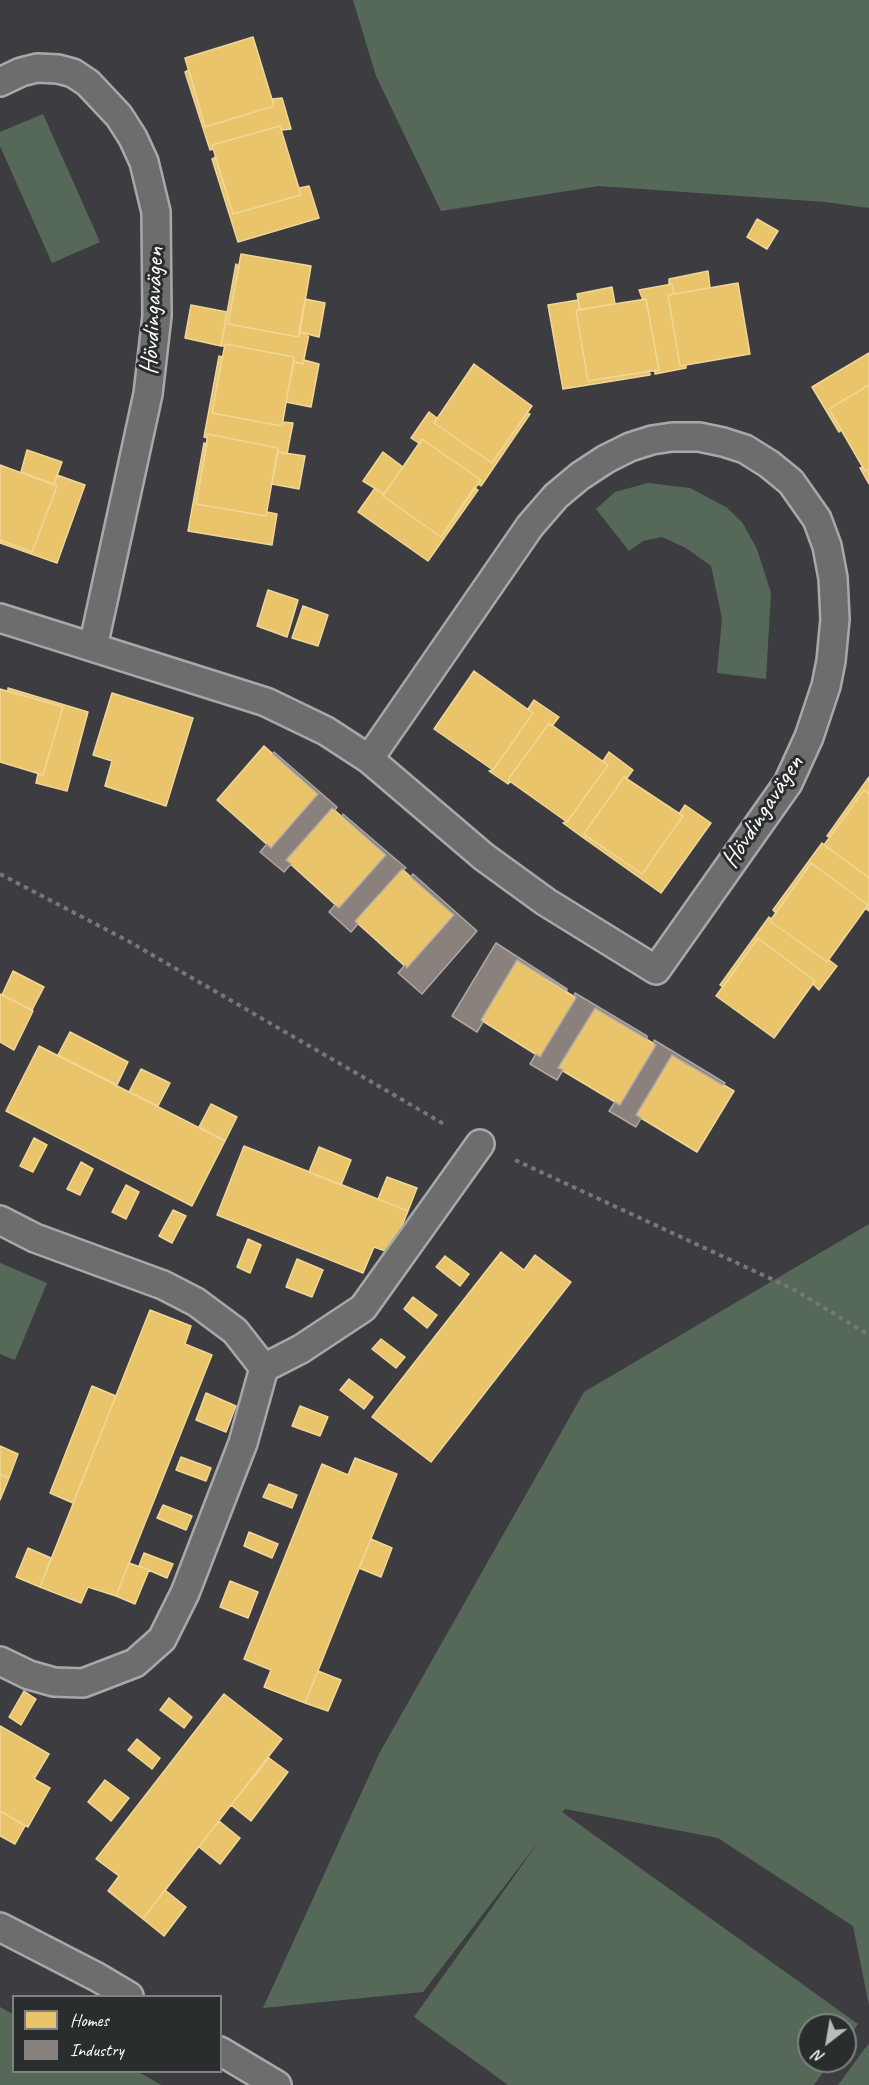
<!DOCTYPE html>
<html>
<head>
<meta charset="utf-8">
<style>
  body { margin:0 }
  #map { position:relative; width:869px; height:2085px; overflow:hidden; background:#3d3d41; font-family:Caveat,sans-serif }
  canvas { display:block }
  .legend { position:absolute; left:12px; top:1995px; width:210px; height:78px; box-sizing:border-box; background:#2a2d2e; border:2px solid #7f8182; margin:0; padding:8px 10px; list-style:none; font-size:18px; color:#fff }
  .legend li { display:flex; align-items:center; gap:12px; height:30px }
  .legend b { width:30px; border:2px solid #7f8182 }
  .north { position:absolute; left:797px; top:2013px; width:60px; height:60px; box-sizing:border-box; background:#2a2d2e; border:2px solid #7f8182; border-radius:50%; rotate:211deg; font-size:16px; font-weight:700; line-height:24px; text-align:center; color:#fff }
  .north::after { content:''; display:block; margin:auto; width:21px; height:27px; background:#bbbbbc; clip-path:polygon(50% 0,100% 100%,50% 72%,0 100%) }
</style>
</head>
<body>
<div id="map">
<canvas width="869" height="2085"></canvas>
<ul class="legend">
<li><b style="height:16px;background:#e9c46a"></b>Homes</li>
<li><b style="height:16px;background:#8a817c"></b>Industry</li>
</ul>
<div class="north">N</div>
</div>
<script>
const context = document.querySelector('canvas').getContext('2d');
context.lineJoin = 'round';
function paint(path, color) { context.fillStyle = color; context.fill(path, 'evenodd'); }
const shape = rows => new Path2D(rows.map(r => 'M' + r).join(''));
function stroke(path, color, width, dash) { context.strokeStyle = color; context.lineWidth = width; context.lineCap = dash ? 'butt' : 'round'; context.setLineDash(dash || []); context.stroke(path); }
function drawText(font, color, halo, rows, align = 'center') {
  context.font = font + ' Caveat,sans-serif'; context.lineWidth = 6; context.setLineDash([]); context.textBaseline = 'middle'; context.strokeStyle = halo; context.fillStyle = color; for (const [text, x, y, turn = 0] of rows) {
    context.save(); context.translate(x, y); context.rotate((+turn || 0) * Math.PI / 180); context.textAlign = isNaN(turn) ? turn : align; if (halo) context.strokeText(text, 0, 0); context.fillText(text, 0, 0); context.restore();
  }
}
const green = shape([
  [353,0,869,0,869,208,825,202,599,186,441,211,376,76],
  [43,114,100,242,52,263,0,146,0,132],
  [648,483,690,488,726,507,742,522,757,549,771,593,766,679,717,673,722,618,711,566,686,548,662,537,643,541,629,551,596,509,615,492],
  [869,1224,869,2005,853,1926,718,1838,565,1809,562,1812,858,2024,845,2042,845,2025,809,2025,809,2061,831,2061,814,2085,508,2085,414,2017,540,1840,423,1992,263,2008,380,1752,584,1392],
  [0,1263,47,1283,15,1360,0,1354],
  [0,2007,13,2014,14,2072,139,2072,161,2085,0,2085],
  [869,2043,869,2085,838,2085]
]);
const homes = shape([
  [253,37,274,106,205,127,185,58,253,37],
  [189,70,205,127,274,106,272,99,282,98,291,129,282,130,280,126,212,145,213,149,210,150,185,72,189,70],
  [280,126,301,195,233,214,212,145,280,126],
  [215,157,233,214,301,195,299,188,309,186,319,218,238,242,212,159,215,157],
  [757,219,778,231,767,249,747,237,757,219],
  [241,254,311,266,299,337,228,324,241,254],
  [236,264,239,266,228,324,299,337,299,332,309,334,303,364,294,362,294,357,225,344,224,346,221,346,236,264],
  [708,271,710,288,674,294,672,284,669,284,669,279,708,271],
  [738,283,750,354,680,366,668,295,738,283],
  [672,284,674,294,668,295,680,366,686,365,686,368,655,374,655,371,659,370,646,299,643,300,639,290,672,284],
  [612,287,615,304,580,310,577,294,612,287],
  [305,299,325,303,319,337,299,332,305,299],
  [646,299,659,370,588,381,576,310,646,299],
  [578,300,580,310,576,310,588,381,650,371,650,375,563,389,548,305,578,300],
  [191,305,227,312,221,346,185,338,191,305],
  [225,344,294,357,282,426,212,413,225,344],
  [869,353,869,385,829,409,841,430,839,432,812,387,869,353],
  [219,356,222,357,212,413,282,426,283,422,293,423,287,454,278,452,278,448,208,434,207,438,204,437,219,356],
  [304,360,319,364,311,407,286,402,294,362,303,364,304,360],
  [474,364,532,406,492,463,434,423,474,364],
  [869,385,869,469,865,471,829,409,869,385],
  [429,412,437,418,434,423,492,463,527,413,530,414,481,486,478,484,481,480,422,439,420,444,411,438,429,412],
  [208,434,278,448,266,516,196,504,208,434],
  [422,439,481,480,441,537,383,496,422,439],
  [204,443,207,444,196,504,266,516,267,512,277,514,272,545,188,531,204,443],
  [27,450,62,462,54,484,21,472,27,450],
  [278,452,305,456,299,489,272,484,278,452],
  [383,452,403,467,384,494,363,481,383,452],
  [0,465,57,486,32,552,0,540,0,465],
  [863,467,865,471,869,469,869,484,860,468,863,467],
  [57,475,85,485,57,563,0,543,0,540,32,552,57,486,54,484,57,475],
  [375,488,384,494,383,496,441,537,474,488,478,490,428,561,358,512,375,488],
  [268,590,298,600,287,637,257,626,268,590],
  [303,606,328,615,318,646,292,638,303,606],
  [474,671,533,713,493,770,434,729,474,671],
  [8,688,88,712,67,791,36,783,38,774,43,775,63,707,8,691,8,688],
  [0,689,63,707,43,775,0,762,0,689],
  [112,693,193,718,166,806,105,786,112,761,93,755,112,693],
  [534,700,559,717,552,726,549,723,508,780,510,782,508,784,489,771,493,770,533,713,528,709,534,700],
  [549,723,608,765,567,822,508,780,549,723],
  [264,746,318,794,271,848,217,800,264,746],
  [609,752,633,770,627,778,624,777,584,834,586,836,585,839,563,823,566,821,567,822,608,765,603,761,609,752],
  [624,777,683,816,642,874,584,834,624,777],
  [869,777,869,794,864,790,830,837,827,836,869,777],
  [864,790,869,794,869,878,824,845,864,790],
  [685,805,711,823,661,893,585,839,586,836,642,874,683,816,679,814,685,805],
  [332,808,386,855,339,908,286,860,332,808],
  [822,843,869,878,869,911,866,909,868,905,811,863,776,913,773,910,822,843],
  [811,863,868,905,827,962,770,921,811,863],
  [402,869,454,915,407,968,355,921,402,869],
  [769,917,771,919,770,921,827,962,829,960,837,966,819,990,813,984,815,981,758,938,723,987,720,985,769,917],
  [758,938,815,981,774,1038,716,996,758,938],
  [517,960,576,998,540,1057,481,1020,517,960],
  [13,971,44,987,32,1010,2,995,13,971],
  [0,994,33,1011,14,1050,0,1042,0,994],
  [595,1008,656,1045,620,1105,558,1068,595,1008],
  [70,1032,128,1062,117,1085,58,1055,70,1032],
  [39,1046,225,1141,192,1206,6,1111,39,1046],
  [672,1055,734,1091,697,1152,636,1115,672,1055],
  [141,1069,170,1083,158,1106,129,1092,141,1069],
  [211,1104,237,1117,225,1141,199,1127,211,1104],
  [34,1138,47,1145,33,1172,20,1166,34,1138],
  [244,1146,408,1211,391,1253,374,1247,363,1273,217,1215,244,1146],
  [319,1147,351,1160,341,1185,309,1172,319,1147],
  [81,1162,93,1169,80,1195,67,1189,81,1162],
  [387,1177,417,1188,408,1211,378,1199,387,1177],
  [126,1185,139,1192,126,1219,112,1212,126,1185],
  [173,1210,186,1216,172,1243,159,1236,173,1210],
  [248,1239,261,1245,250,1273,237,1267,248,1239],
  [501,1252,524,1270,535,1255,571,1282,431,1462,372,1417,501,1252],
  [445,1256,469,1274,460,1286,436,1267,445,1256],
  [297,1259,323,1270,312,1297,286,1287,297,1259],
  [413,1297,437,1315,427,1328,404,1309,413,1297],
  [150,1310,191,1326,185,1344,212,1355,116,1596,88,1587,81,1603,40,1587,150,1310],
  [381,1339,405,1357,396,1368,372,1349,381,1339],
  [349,1379,373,1397,364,1409,340,1390,349,1379],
  [92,1386,116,1396,73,1503,50,1493,92,1386],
  [206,1393,236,1406,226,1432,196,1420,206,1393],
  [300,1406,328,1417,320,1436,292,1426,300,1406],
  [0,1446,18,1454,9,1478,0,1474,0,1446],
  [181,1457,211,1468,206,1481,176,1470,181,1457],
  [355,1458,397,1474,305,1703,264,1687,271,1670,244,1659,322,1464,348,1475,355,1458],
  [0,1474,9,1478,0,1500,0,1474],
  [269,1484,297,1495,292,1508,263,1497,269,1484],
  [163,1505,192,1516,186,1530,157,1518,163,1505],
  [249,1532,278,1544,272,1558,244,1546,249,1532],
  [371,1539,392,1548,381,1577,359,1568,371,1539],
  [28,1548,51,1558,40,1587,16,1577,28,1548],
  [144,1553,173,1564,167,1578,139,1566,144,1553],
  [129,1563,149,1570,135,1604,116,1596,129,1563],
  [230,1581,258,1592,248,1618,220,1607,230,1581],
  [318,1671,341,1680,328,1711,305,1703,318,1671],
  [24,1691,36,1699,21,1725,9,1717,24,1691],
  [224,1694,282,1739,143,1919,108,1891,119,1876,96,1859,224,1694],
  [169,1698,192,1717,184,1728,160,1710,169,1698],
  [0,1726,49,1754,34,1779,50,1788,28,1827,0,1811,0,1726],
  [137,1739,160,1758,152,1769,128,1750,137,1739],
  [269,1758,288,1772,251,1821,231,1805,269,1758],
  [105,1780,129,1798,111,1821,88,1802,105,1780],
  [0,1811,25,1826,15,1844,0,1836,0,1811],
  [219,1821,240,1838,220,1864,199,1847,219,1821],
  [165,1890,186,1907,164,1936,143,1919,165,1890]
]);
const industry = shape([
  [274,752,337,807,335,810,332,808,286,860,291,864,284,872,260,852,267,844,271,848,318,794,273,754,274,752],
  [343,814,406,868,403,870,402,869,355,921,358,924,351,932,329,912,335,905,339,908,386,855,342,816,343,814],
  [413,874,477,931,422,994,398,973,405,965,407,968,454,915,411,877,413,874],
  [496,943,567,989,567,991,517,960,481,1020,483,1022,477,1032,452,1016,496,943],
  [575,993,647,1036,647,1039,595,1008,558,1068,563,1070,557,1080,530,1064,536,1054,540,1057,576,998,574,995,575,993],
  [654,1040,725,1083,723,1085,672,1055,636,1115,641,1118,636,1127,609,1111,615,1102,620,1105,656,1045,654,1044,654,1040]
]);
const path = shape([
  [0,874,130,942,444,1124],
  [515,1160,793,1289,869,1335]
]);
const service = shape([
  [0,82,21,72,37,68,58,69,73,73,88,83,119,116,133,138,144,162,156,212,157,316,148,394,93,647],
  [0,618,266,702,326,731,369,759,530,526,556,496,580,476,606,459,630,447,652,440,672,437,699,437,723,442,745,449,769,464,791,482,817,519,827,546,833,578,835,619,831,661,826,686,809,737,788,783,656,970,546,902,484,857,369,759],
  [0,1220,35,1238,163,1285,196,1302,235,1331,264,1368,243,1443,185,1593,162,1639,135,1663,83,1683,54,1682,29,1675,0,1661],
  [264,1368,301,1349,363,1308,480,1144],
  [0,1927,97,1977,129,1996],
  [220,2051,277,2085]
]);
const streetNames = [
  ["Hövdingavägen",153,311,-87],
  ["Hövdingavägen",763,812,-57]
];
paint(green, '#566958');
paint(homes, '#e9c46a');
stroke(homes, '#f0d697', 1.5);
paint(industry, '#8a817c');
stroke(industry, '#ada7a3', 1.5);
stroke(service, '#a8a8aa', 32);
stroke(path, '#767777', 4, [4.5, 4.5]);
stroke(service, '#6d6d6e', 27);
drawText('26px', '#fff', '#2a2d2e', streetNames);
</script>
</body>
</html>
